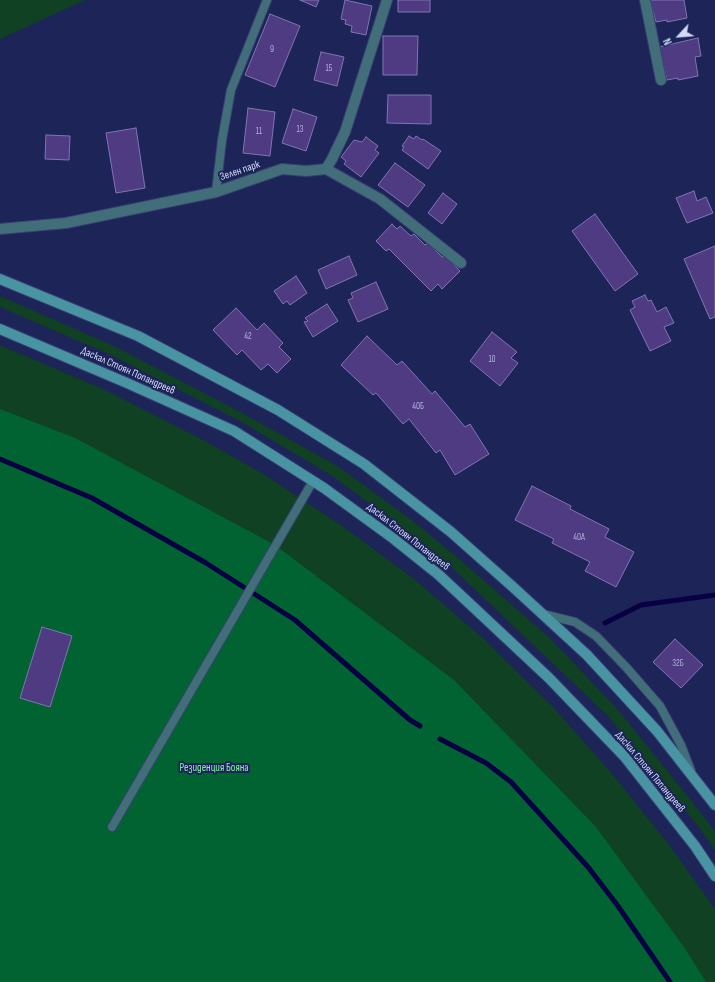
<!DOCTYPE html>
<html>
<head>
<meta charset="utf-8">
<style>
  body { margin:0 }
  #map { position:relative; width:715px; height:982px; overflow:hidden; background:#1c2458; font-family:"Sofia Sans Condensed",sans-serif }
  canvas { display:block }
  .north { position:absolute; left:659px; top:16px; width:40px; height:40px; -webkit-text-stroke:3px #1c2458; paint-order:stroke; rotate:244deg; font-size:11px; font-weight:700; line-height:16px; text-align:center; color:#d1dafb }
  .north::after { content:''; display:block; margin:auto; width:14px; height:18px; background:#d1dafb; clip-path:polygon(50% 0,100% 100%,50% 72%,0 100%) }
</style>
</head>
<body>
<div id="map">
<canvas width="715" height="982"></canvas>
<div class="north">N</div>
</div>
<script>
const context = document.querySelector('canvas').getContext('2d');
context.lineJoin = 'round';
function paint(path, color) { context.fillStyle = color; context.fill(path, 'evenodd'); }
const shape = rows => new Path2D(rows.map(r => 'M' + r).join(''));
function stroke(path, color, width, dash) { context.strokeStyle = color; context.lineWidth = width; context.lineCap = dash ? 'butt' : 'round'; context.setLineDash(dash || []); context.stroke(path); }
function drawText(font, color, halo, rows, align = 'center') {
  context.font = font + ' "Sofia Sans Condensed",sans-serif'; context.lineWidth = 4; context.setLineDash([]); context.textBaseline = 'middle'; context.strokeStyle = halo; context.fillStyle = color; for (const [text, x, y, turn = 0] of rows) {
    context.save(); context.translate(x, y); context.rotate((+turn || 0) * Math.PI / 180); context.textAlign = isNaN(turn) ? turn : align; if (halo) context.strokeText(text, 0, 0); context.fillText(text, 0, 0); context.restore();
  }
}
const green = shape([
  [0,0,85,0,0,39],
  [0,296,116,347,244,414,339,467,413,521,458,558,551,639,620,712,705,818,715,832,715,850,698,826,607,715,449,565,404,529,331,475,240,421,113,356,0,307],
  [0,345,105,390,205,441,265,475,345,528,414,579,484,639,553,707,614,776,670,846,715,909,715,982,0,982]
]);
const forest = shape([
  [0,409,75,438,275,545,454,680,596,827,684,947,706,982,0,982]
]);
const stream = shape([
  [0,459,92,498,206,563,295,620,410,720,420,726],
  [605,623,641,605,715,595],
  [440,739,486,763,511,782,588,867,618,906,670,982]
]);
const building = shape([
  [300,0,319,0,316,7,300,0],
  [345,0,372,6,366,35,351,32,352,26,345,24,346,20,341,19,345,0],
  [398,0,430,0,430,12,398,12,398,0],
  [650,0,684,0,687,18,667,22,667,20,656,22,650,0],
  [270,14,300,26,275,87,245,75,270,14],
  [383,36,418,36,417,75,383,75,383,36],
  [698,38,701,56,695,57,698,76,678,80,678,78,667,80,659,47,698,38],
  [321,52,344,57,337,86,314,80,321,52],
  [388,95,431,95,431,124,387,123,388,95],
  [248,108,275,112,270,156,243,153,248,108],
  [293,109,317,117,306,151,282,143,293,109],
  [136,128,145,188,116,193,106,133,136,128],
  [46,135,70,136,69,160,45,159,46,135],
  [409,136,414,139,416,136,422,140,423,139,441,151,428,169,402,150,404,147,402,146,409,136],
  [366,137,378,146,375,150,379,153,361,177,344,164,346,161,341,157,354,140,362,142,366,137],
  [395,163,425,185,408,207,378,185,395,163],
  [694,191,697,201,706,197,713,213,687,223,676,198,694,191],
  [443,193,457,204,442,224,428,213,443,193],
  [595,214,638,274,615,291,572,231,595,214],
  [392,224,397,229,400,226,411,236,414,234,425,245,428,243,442,257,445,256,460,271,442,289,438,284,431,291,389,249,386,251,376,241,392,224],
  [715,246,715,317,710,319,684,259,715,246],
  [349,256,357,275,326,289,318,270,349,256],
  [296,276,307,293,290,305,287,301,283,304,274,291,296,276],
  [376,282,388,309,358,322,348,300,353,298,351,293,376,282],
  [645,295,648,301,651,300,657,312,666,307,674,323,664,327,671,341,650,351,630,310,635,307,632,301,645,295],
  [327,304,338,321,313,337,304,322,308,321,305,318,327,304],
  [236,308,257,330,264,323,283,343,279,347,291,359,277,373,268,364,261,370,242,350,237,355,213,330,236,308],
  [492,332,517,352,511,358,518,363,500,386,470,361,492,332],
  [367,336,397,365,402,361,432,394,435,391,465,427,470,424,489,454,455,475,440,450,436,453,409,419,403,424,376,393,373,395,341,365,367,336],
  [532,486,571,506,570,509,609,529,605,537,634,552,616,587,585,571,590,562,552,543,554,539,515,520,532,486],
  [42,627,72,636,50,707,20,698,42,627],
  [675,639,703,665,681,688,653,662,675,639]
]);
const lane = shape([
  [216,192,222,140,231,90,267,0],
  [543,614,575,622,596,636,626,667,660,706,681,745,691,771],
  [112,827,313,481]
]);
const street = shape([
  [645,0,661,80],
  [326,169,332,159,345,132,387,0],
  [0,229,66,223,216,192,282,169,306,171,326,169,380,199,461,263]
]);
const secondary = shape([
  [0,279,138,336,278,410,364,464,451,532,513,587,587,655,657,731,715,805],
  [0,329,127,383,234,431,324,488,394,539,439,575,549,678,624,756,695,846,715,876]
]);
const numberNames = [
  ["9",272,50],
  ["15",329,69],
  ["13",300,130],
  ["11",259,132],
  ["42",248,337],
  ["10",492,360],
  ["40Б",418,407],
  ["40А",579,538],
  ["32Б",678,664]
];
const streetNames = [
  ["Зелен парк",240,171,-19],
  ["Даскал Стоян Попандреев",128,371,24],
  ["Даскал Стоян Попандреев",408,537,38],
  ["Даскал Стоян Попандреев",650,772,50]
];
const parkNames = [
  ["Резиденция Бояна",214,768]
];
paint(green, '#0f4122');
paint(forest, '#006331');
stroke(stream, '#080043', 5);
paint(building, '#4e3b82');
stroke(building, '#8175b2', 1);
stroke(lane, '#394172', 10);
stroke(street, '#394172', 12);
stroke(secondary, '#394172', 12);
stroke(lane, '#416e78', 8);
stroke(street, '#416e78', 10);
stroke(secondary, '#4894a3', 10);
drawText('9px', '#b0b2dd', null, numberNames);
drawText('11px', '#d1dafb', '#1c2458', streetNames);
drawText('11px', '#82efa5', '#1c2458', parkNames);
</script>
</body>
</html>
